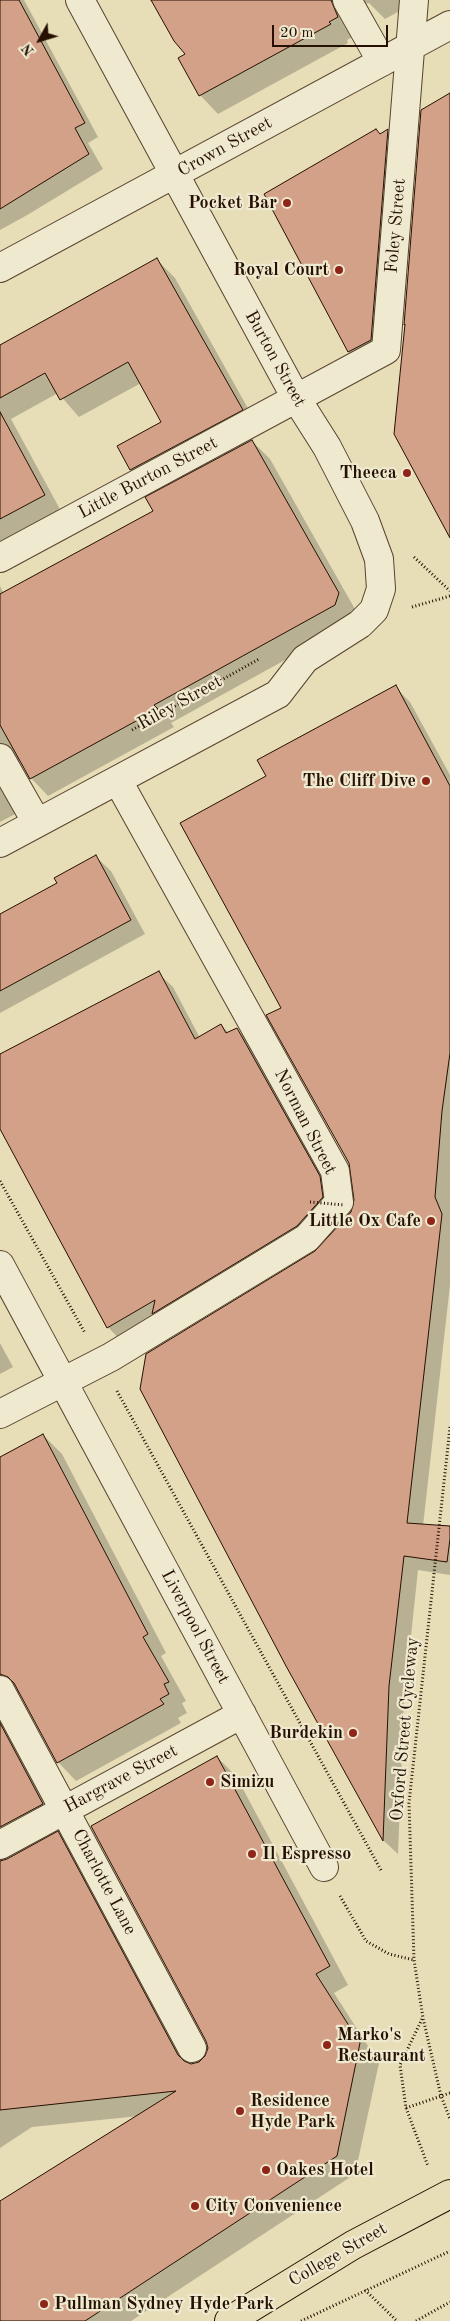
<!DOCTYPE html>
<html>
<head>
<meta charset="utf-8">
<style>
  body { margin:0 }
  #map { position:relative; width:450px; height:2321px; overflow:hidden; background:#e7ddb7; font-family:"Old Standard TT",serif }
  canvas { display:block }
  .north { position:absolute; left:15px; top:15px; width:50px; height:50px; -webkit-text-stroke:4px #efe9d0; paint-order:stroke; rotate:231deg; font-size:14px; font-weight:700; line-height:20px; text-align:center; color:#251001 }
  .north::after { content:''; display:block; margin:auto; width:18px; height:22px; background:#251001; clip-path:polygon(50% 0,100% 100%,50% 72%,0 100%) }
  .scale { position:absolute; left:272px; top:25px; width:116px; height:22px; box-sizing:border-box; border:2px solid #251001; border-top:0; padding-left:6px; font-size:15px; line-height:18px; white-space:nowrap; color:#251001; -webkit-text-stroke:4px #efe9d0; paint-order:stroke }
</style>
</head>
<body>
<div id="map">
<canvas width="450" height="2321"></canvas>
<div class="north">N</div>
<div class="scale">20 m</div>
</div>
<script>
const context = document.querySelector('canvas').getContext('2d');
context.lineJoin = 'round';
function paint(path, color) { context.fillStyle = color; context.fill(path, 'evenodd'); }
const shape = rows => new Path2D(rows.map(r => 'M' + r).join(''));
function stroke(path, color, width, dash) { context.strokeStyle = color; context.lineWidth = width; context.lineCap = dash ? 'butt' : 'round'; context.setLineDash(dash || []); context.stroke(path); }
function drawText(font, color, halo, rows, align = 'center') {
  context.font = font + ' "Old Standard TT",serif'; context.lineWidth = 4.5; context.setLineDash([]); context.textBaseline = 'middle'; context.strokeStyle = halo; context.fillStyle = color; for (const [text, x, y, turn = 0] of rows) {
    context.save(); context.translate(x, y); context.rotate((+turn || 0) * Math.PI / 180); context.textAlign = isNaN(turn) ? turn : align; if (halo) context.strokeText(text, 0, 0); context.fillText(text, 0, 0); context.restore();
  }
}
const shadow = shape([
  [0,0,24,0,98,137,88,143,103,169,29,214,0,230],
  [153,0,417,0,416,2,385,19,369,3,358,5,356,35,347,40,348,43,218,114,200,95,187,54],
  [388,131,407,150,369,372,349,352,266,194],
  [157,260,175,278,259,428,149,487,131,469,163,422,141,383,79,417,58,393,11,419,62,513,0,546,0,347],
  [252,441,270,459,356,611,352,623,171,723,174,727,48,796,31,778,19,760,10,762,19,812,0,822,0,586,4,594,155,511],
  [395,687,410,702,450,775,450,1285,423,1526,450,1527,450,1575,418,1570,404,1702,398,1854,384,1841,287,1665,316,1252,352,1213,356,1200,350,1163,282,1008,267,777],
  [96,857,111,871,145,934,0,1013,0,915,58,884],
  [158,973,173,987,200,1038,221,1025,229,1033,237,1029,251,1044,334,1191,336,1212,122,1342,108,1327,0,1113,0,1056],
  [0,1343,13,1367,0,1374],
  [43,1435,62,1454,166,1653,161,1656,186,1701,182,1703,187,1713,178,1718,181,1723,76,1781,58,1762,21,1693,11,1695,61,1823,5,1856,4,1861,58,1833,77,1852,191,2065,200,2063,207,2056,209,2048,217,1757,236,1776,348,1985,334,1993,379,2063,355,2174,131,2321,0,2321,0,2202,139,2116,32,2127,0,2148,0,1459]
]);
const building = shape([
  [0,0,19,0,85,123,75,128,89,154,0,209,0,0],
  [151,0,331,0,338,17,329,22,331,24,199,96,178,58,185,54,174,41,151,0],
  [450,93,450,538,394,434,405,324,404,325,421,110,450,93],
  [376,129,380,134,388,129,371,340,348,352,264,194,376,129],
  [157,258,243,410,130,470,117,446,161,422,128,362,60,400,45,373,0,398,0,345,157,258],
  [0,412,45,495,0,519,0,412],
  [252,440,339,593,335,605,154,705,158,709,30,779,0,725,0,594,153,511,145,497,252,440],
  [396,685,450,786,450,1053,442,1111,435,1197,442,1214,407,1523,450,1526,450,1539,447,1562,404,1556,389,1686,383,1841,286,1666,140,1389,146,1354,315,1251,351,1212,354,1200,349,1163,266,1015,281,1008,180,823,266,776,257,760,396,685],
  [96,855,131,920,0,991,0,914,57,883,54,878,96,855],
  [159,971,195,1039,221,1024,226,1033,237,1028,320,1176,323,1197,297,1226,152,1314,155,1300,107,1328,0,1129,0,1054,159,971],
  [43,1434,148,1634,143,1637,169,1682,164,1684,169,1694,160,1699,164,1704,57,1763,14,1683,8,1677,0,1674,0,1457,43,1434],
  [0,1723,43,1804,0,1827,0,1723],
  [217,1756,330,1966,316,1974,360,2043,337,2156,85,2321,0,2321,0,2201,176,2091,0,2110,0,1861,7,1859,58,1831,178,2055,184,2061,191,2064,199,2062,205,2056,208,2048,206,2041,91,1826,217,1756]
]);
const path = shape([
  [414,557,450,591],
  [412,607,450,596],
  [132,730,259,659],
  [0,1181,85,1333],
  [117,1391,382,1872],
  [450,1427,409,1803,414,1960,423,2018,441,2096,450,2119],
  [340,1896,366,1941,389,1954,414,1960],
  [422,2019,400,2065,406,2108,428,2166],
  [406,2108,450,2093],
  [365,2290,397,2321],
  [301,2321,450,2251],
  [416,2321,450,2302]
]);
const minor = shape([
  [347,0,382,62],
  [0,268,450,25],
  [0,558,386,350,414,0],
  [0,758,37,823],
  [0,843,278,694,305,659,360,624,374,610,381,589,379,559,365,521,327,447,296,398,80,0],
  [0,1265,324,1867],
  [0,1414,111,1357,307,1238,339,1202,335,1171,118,781],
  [0,1690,192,2048],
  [0,1845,242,1714]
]);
const major = shape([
  [229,2321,353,2245,450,2194]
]);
const pathBridge = shape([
  [310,1202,344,1205]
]);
const markers = [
  [287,203,5,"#8f2418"],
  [339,270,5,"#8f2418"],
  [407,473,5,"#8f2418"],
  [426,781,5,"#8f2418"],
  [431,1221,5,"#8f2418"],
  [353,1733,5,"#8f2418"],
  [210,1782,5,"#8f2418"],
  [252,1854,5,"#8f2418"],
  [327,2045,5,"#8f2418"],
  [240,2111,5,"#8f2418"],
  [266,2170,5,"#8f2418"],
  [195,2206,5,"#8f2418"],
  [44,2304,5,"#8f2418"]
];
const streetNames = [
  ["Crown Street",225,147,-29],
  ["Foley Street",396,226,-85],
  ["Burton Street",275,359,61],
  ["Little Burton Street",148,478,-28],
  ["Riley Street",180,703,-29],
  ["Norman Street",305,1122,63],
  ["Liverpool Street",195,1627,62],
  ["Oxford Street Cycleway",405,1729,-85],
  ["Hargrave Street",121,1779,-28],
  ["Charlotte Lane",104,1882,62],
  ["College Street",338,2255,-30]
];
const poiNames = [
  ["Pocket Bar",277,203,"right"],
  ["Royal Court",329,270,"right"],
  ["Theeca",397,473,"right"],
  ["The Cliff Dive",416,781,"right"],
  ["Little Ox Cafe",421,1221,"right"],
  ["Burdekin",343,1733,"right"],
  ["Simizu",220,1782],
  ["Il Espresso",262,1854],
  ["Marko's",337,2035],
  ["Restaurant",337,2056],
  ["Residence",250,2101],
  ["Hyde Park",250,2122],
  ["Oakes Hotel",276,2170],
  ["City Convenience",205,2206],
  ["Pullman Sydney Hyde Park",54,2304]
];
paint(shadow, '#0003');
paint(building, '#d3a088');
stroke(building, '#251001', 1);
stroke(minor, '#56432e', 30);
stroke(major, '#251001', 30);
stroke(path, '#251001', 3, [1, 2.5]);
stroke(minor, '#efe9d0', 28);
stroke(major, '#e7ddb7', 28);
stroke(pathBridge, '#251001', 3, [1, 2.5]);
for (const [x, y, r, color] of markers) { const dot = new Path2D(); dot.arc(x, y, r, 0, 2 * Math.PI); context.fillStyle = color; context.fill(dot); stroke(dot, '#efe9d0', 2); }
drawText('18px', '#251001', '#efe9d0', streetNames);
drawText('bold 18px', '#251001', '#efe9d0', poiNames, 'left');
</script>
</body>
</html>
